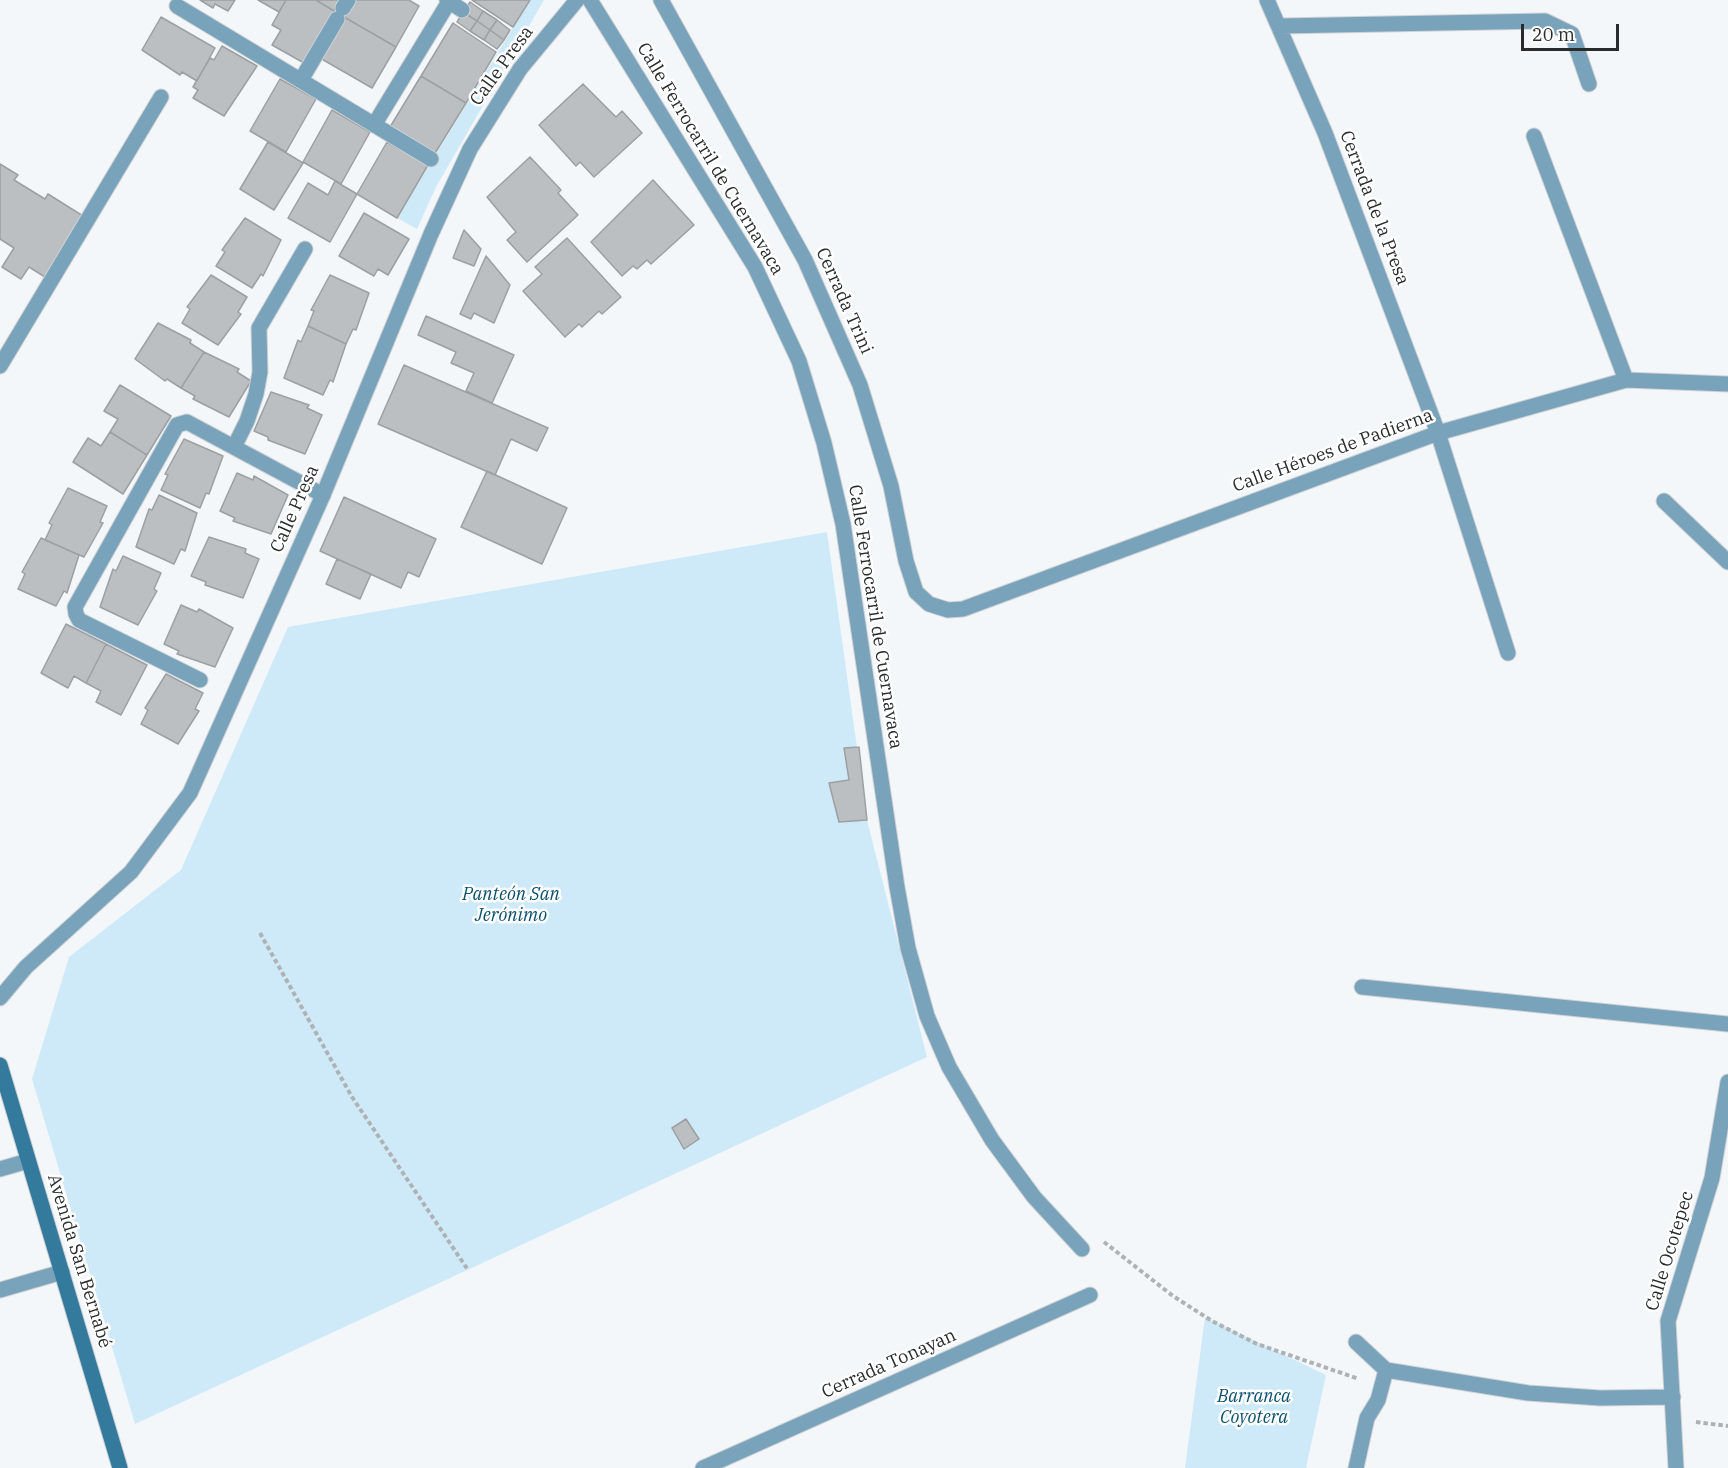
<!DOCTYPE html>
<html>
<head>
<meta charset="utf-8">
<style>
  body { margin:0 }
  #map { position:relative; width:1728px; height:1468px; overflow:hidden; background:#f3f7fa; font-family:"IBM Plex Serif",serif }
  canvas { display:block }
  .scale { position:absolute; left:1521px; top:24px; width:98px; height:27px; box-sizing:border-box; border:3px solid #2a2c2c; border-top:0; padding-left:8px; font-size:18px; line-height:21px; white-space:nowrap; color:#2a2c2c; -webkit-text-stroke:4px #fff; paint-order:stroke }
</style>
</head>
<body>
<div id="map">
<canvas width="1728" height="1468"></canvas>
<div class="scale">20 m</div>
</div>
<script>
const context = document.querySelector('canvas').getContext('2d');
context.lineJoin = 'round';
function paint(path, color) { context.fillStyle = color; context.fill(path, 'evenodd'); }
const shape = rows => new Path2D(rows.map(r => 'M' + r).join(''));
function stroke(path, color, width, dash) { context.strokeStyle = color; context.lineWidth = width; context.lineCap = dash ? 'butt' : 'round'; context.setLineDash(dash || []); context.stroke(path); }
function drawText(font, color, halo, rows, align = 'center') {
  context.font = font + ' "IBM Plex Serif",serif'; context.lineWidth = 5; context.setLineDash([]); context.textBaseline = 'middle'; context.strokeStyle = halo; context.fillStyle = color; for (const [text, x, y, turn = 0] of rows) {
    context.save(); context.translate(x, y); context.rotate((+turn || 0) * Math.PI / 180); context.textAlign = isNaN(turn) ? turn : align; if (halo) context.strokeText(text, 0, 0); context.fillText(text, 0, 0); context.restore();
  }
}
const green = shape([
  [530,0,544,0,436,187,417,229,397,218],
  [827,532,867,820,927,1057,135,1424,32,1079,69,957,181,870,288,627],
  [1205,1317,1326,1375,1306,1468,1185,1468]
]);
const building = shape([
  [200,0,235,0,228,11,215,4,213,8,200,0],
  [258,0,286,0,279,12,258,0],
  [286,0,316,0,334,11,304,63,272,45,281,30,272,25,286,0],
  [316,0,340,0,334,11,316,0],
  [354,0,409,0,419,6,396,47,344,17,354,0],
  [472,0,530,0,513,27,472,0],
  [470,2,483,11,477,21,463,12,470,2],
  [483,11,497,20,490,30,477,21,483,11],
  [463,12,477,21,470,31,457,22,463,12],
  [161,17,215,48,197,81,182,72,180,75,142,50,161,17],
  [344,17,396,47,372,88,320,58,344,17],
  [497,20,510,30,504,40,490,30,497,20],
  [477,21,490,30,484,40,470,31,477,21],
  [453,23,496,52,466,103,421,76,453,23],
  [490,30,504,40,497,49,484,40,490,30],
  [222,46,257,66,224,116,193,98,198,90,193,87,210,58,214,60,222,46],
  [421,76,466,103,434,155,390,127,421,76],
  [280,79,316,99,286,152,250,131,280,79],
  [583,84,616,117,622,111,642,133,594,177,580,162,576,166,539,125,583,84],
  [332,110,370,132,341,184,303,162,332,110],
  [268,142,303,163,274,210,240,189,268,142],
  [387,142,428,165,397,218,357,194,387,142],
  [530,157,561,190,558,193,578,215,527,262,507,240,516,232,487,197,530,157],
  [0,164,18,175,14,180,45,199,48,194,83,216,45,277,29,267,21,279,2,267,14,248,0,239,0,164],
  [653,180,694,225,651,264,647,260,637,269,633,266,622,276,591,242,653,180],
  [335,181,357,194,330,242,288,218,308,183,328,195,335,181],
  [364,213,409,239,388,275,378,269,374,276,339,256,364,213],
  [245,218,281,240,263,276,261,274,252,288,216,266,225,252,222,250,245,218],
  [464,230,481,249,474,266,453,258,464,230],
  [567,238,621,297,602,314,599,311,582,327,579,324,565,337,523,291,542,274,535,267,567,238],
  [486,256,510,285,494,323,474,313,471,319,460,314,486,256],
  [211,275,247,297,238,312,241,314,218,345,182,323,190,309,187,307,211,275],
  [330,275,369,293,356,330,353,329,346,344,308,326,314,311,311,310,330,275],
  [426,316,514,355,492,403,466,391,474,373,451,363,456,352,418,335,426,316],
  [158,323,191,340,190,343,204,352,181,388,167,379,165,381,135,359,158,323],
  [308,326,346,344,333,382,330,380,323,395,284,378,298,340,301,342,308,326],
  [204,352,239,369,237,372,251,381,229,417,193,399,195,396,181,388,204,352],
  [404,365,548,428,537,451,511,439,495,475,378,424,404,365],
  [120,385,171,416,147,455,110,432,118,419,104,411,120,385],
  [271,392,309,405,307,408,322,415,305,454,268,440,268,437,254,431,271,392],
  [110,432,147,455,123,494,73,462,88,438,101,446,110,432],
  [184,439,223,456,209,494,206,493,200,508,161,490,168,475,165,474,184,439],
  [487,471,567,508,542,564,461,527,487,471],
  [237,473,253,480,254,476,288,495,271,534,233,521,235,518,220,511,237,473],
  [68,488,107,506,100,522,103,523,84,557,45,540,52,525,49,523,68,488],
  [159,495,197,513,185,551,181,549,174,564,136,547,149,509,152,510,159,495],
  [344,497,436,539,419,577,408,572,401,588,320,551,344,497],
  [209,537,246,549,245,553,259,559,243,598,205,585,206,582,191,576,209,537],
  [41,538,79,555,67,593,64,591,56,606,18,589,25,574,22,572,41,538],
  [123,556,161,573,154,589,157,591,138,625,100,607,113,569,116,571,123,556],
  [337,559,371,574,360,599,326,584,337,559],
  [181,605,197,612,199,609,233,628,215,667,177,654,179,651,164,644,181,605],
  [66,624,106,644,86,683,74,676,68,688,41,673,66,624],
  [106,644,147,665,121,715,96,702,101,691,86,683,106,644],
  [166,674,203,693,195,709,199,711,178,744,141,724,148,710,145,708,166,674],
  [859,747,867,820,839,822,829,783,849,780,844,748,859,747],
  [686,1119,699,1139,684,1149,672,1128,686,1119]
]);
const path = shape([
  [260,933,352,1097,468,1270],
  [1104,1242,1173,1296,1212,1321,1257,1344,1359,1379],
  [1696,1422,1728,1426]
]);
const service = shape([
  [447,0,462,10],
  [177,6,431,159],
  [343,8,348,0],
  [301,80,337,19],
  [374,125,450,0],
  [1438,433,1508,653],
  [234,447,247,421,256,394,260,372,259,328,305,249],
  [200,680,79,620,76,614,75,607,177,425,187,422,323,495]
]);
const minor = shape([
  [590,0,755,267,799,361,824,443,843,524,897,887,908,948,927,1016,949,1067,992,1140,1034,1197,1082,1249],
  [661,0,805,260,860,385,891,486,906,561,916,592,929,604,948,610,963,609,1438,433,1626,380,1728,384],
  [1267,0,1325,133,1438,433],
  [1279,26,1545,21,1572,34,1589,84],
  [1534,136,1626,380],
  [0,366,161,97],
  [1664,501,1728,562],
  [1362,987,1728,1024],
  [0,998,26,967,131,872,190,793,323,495,431,234,470,149,520,69,577,0],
  [0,1169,28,1161],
  [0,1290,62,1272],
  [1356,1342,1386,1370,1528,1393,1600,1398,1673,1397],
  [703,1468,1090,1295],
  [1356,1468,1367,1418,1378,1400,1386,1370],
  [1676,1468,1668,1321,1712,1178,1728,1082]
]);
const secondary = shape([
  [0,1065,120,1468]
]);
const streetNames = [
  ["Calle Presa",502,66,-54],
  ["Calle Ferrocarril de Cuernavaca",710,159,59],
  ["Cerrada de la Presa",1374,208,69],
  ["Cerrada Trini",844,301,66],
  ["Calle Héroes de Padierna",1333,451,-20],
  ["Calle Presa",295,509,-66],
  ["Calle Ferrocarril de Cuernavaca",875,617,81],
  ["Calle Ocotepec",1670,1251,-73],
  ["Avenida San Bernabé",79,1261,73],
  ["Cerrada Tonayan",889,1364,-24]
];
const parkNames = [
  ["Panteón San",511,895],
  ["Jerónimo",511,916],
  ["Barranca",1254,1397],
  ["Coyotera",1254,1418]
];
paint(green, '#ceeaf9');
paint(building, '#bbbfc1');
stroke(building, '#9ca0a2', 1.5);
stroke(service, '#cfd2d5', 17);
stroke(minor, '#cfd2d5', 17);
stroke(secondary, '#cfd2d5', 17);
stroke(path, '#afb2b4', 4, [4.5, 3]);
stroke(service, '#78a3bb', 15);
stroke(minor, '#78a3bb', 15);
stroke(secondary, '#337a9c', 15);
drawText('18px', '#2a2c2c', '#fff', streetNames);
drawText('italic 18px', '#0b516e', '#fff', parkNames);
</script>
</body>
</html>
